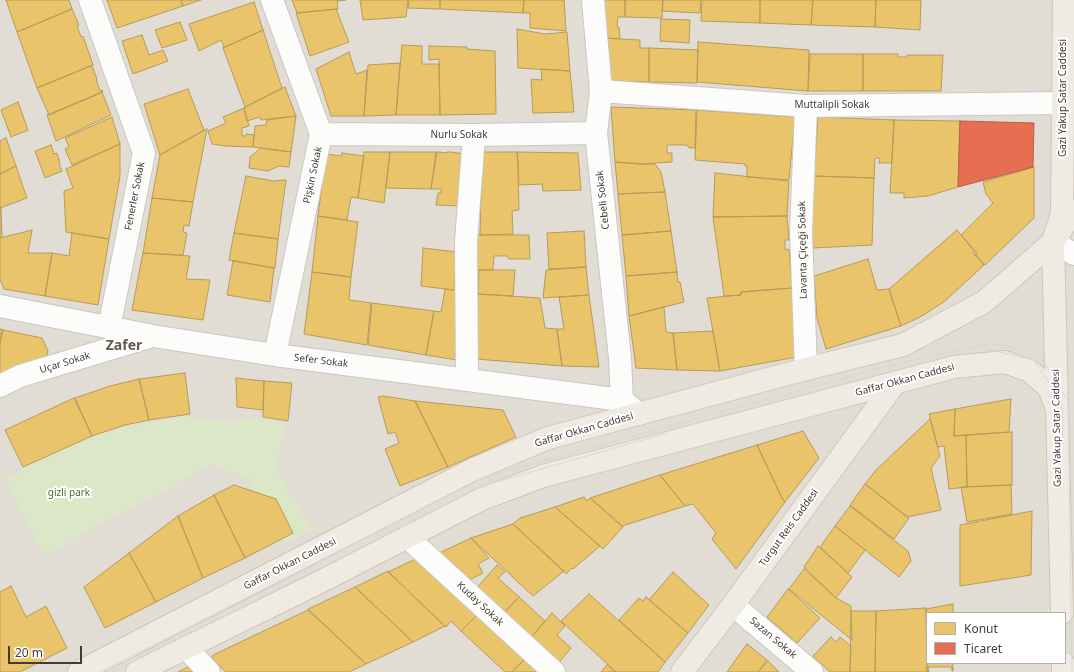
<!DOCTYPE html>
<html>
<head>
<meta charset="utf-8">
<style>
  body { margin:0 }
  #map { position:relative; width:1074px; height:672px; overflow:hidden; background:#eeebe7; font-family:"Noto Sans",sans-serif }
  canvas { display:block }
  .legend { position:absolute; left:926px; top:612px; width:140px; height:52px; box-sizing:border-box; background:#fff; border:1px solid #b3b1ae; margin:0; padding:5px 7px; list-style:none; font-size:12px; color:#423c34 }
  .legend li { display:flex; align-items:center; gap:8px; height:20px }
  .legend b { width:20px; border:1px solid #b3b1ae }
  .scale { position:absolute; left:8px; top:646px; width:74px; height:18px; box-sizing:border-box; border:2px solid #423c34; border-top:0; padding-left:5px; font-size:12px; line-height:14px; white-space:nowrap; color:#423c34; -webkit-text-stroke:3px #fff; paint-order:stroke }
</style>
</head>
<body>
<div id="map">
<canvas width="1074" height="672"></canvas>
<ul class="legend">
<li><b style="height:11px;background:#e9c46a"></b>Konut</li>
<li><b style="height:11px;background:#e76f51"></b>Ticaret</li>
</ul>
<div class="scale">20 m</div>
</div>
<script>
const context = document.querySelector('canvas').getContext('2d');
context.lineJoin = 'round';
function paint(path, color) { context.fillStyle = color; context.fill(path, 'evenodd'); }
const shape = rows => new Path2D(rows.map(r => 'M' + r).join(''));
function stroke(path, color, width, dash) { context.strokeStyle = color; context.lineWidth = width; context.lineCap = dash ? 'butt' : 'round'; context.setLineDash(dash || []); context.stroke(path); }
function drawText(font, color, halo, rows, align = 'center') {
  context.font = font + ' "Noto Sans",sans-serif'; context.lineWidth = 4; context.setLineDash([]); context.textBaseline = 'middle'; context.strokeStyle = halo; context.fillStyle = color; for (const [text, x, y, turn = 0] of rows) {
    context.save(); context.translate(x, y); context.rotate((+turn || 0) * Math.PI / 180); context.textAlign = isNaN(turn) ? turn : align; if (halo) context.strokeText(text, 0, 0); context.fillText(text, 0, 0); context.restore();
  }
}
const residential = shape([
  [0,0,1074,0,1074,672,0,672],
  [927,613,1065,613,1065,663,927,663]
]);
const green = shape([
  [269,416,285,428,276,470,313,530,284,543,249,479,214,464,44,555,4,479,77,440,124,427,182,417,233,422]
]);
const homes = shape([
  [6,0,69,0,72,9,17,32,6,0],
  [107,0,181,0,183,6,117,28,107,0],
  [181,0,201,0,183,6,181,0],
  [292,0,346,0,337,1,338,9,297,13,292,0],
  [360,0,408,0,406,17,363,20,360,0],
  [409,0,440,0,440,9,408,8,409,0],
  [440,0,524,0,523,13,440,9,440,0],
  [524,0,564,0,566,31,530,28,530,13,523,13,524,0],
  [601,0,625,0,625,17,618,17,617,27,619,27,620,39,603,38,601,0],
  [625,0,663,0,662,18,625,17,625,0],
  [663,0,701,0,700,13,662,11,663,0],
  [702,0,760,0,760,23,701,21,702,0],
  [760,0,813,0,811,25,760,23,760,0],
  [813,0,876,0,875,27,811,25,813,0],
  [876,0,921,0,920,30,875,27,876,0],
  [254,2,263,30,223,48,224,46,221,40,199,51,189,24,254,2],
  [72,9,79,25,77,26,81,37,83,36,93,65,37,88,17,32,72,9],
  [336,9,349,42,310,56,296,13,336,9],
  [661,19,690,20,689,43,660,41,661,19],
  [180,22,187,40,162,48,155,30,180,22],
  [517,29,545,34,567,32,570,71,518,68,517,29],
  [263,30,282,88,245,107,223,48,263,30],
  [142,35,149,55,163,50,168,61,133,74,122,41,142,35],
  [603,38,640,40,640,48,649,48,649,82,608,81,603,38],
  [698,42,809,50,808,91,697,82,698,42],
  [402,45,422,46,422,64,439,64,440,115,396,115,402,45],
  [429,46,467,47,467,49,495,51,496,114,440,115,439,59,429,60,429,46],
  [649,48,698,50,697,83,649,82,649,48],
  [349,52,356,74,367,70,364,116,331,116,316,69,349,52],
  [810,54,863,54,863,91,808,91,810,54],
  [863,54,898,54,898,57,907,57,907,55,943,55,941,91,863,91,863,54],
  [400,63,396,115,364,116,368,65,400,63],
  [93,65,92,66,97,79,96,79,100,91,102,90,103,92,49,115,37,88,93,65],
  [541,69,570,71,574,112,533,113,531,79,542,80,541,69],
  [285,87,296,116,261,120,260,117,247,121,244,108,285,87],
  [188,89,204,130,160,155,144,104,188,89],
  [102,92,111,115,56,141,47,115,102,92],
  [18,102,28,130,11,137,1,110,18,102],
  [611,107,696,110,695,148,689,148,687,145,667,145,667,153,672,153,672,162,641,164,615,162,611,107],
  [244,108,249,126,242,128,242,136,246,136,246,134,254,135,253,147,225,146,212,144,208,131,226,123,223,117,244,108],
  [697,110,795,117,789,180,747,177,747,166,745,166,745,164,695,160,697,110],
  [296,116,291,152,253,147,255,126,266,125,267,120,296,116],
  [112,117,120,144,72,165,65,149,69,147,65,138,112,117],
  [818,117,894,120,892,163,879,163,880,158,875,158,874,178,814,176,818,117],
  [894,120,960,121,958,187,928,196,904,198,904,193,890,193,894,120],
  [207,129,193,202,152,198,160,155,207,129],
  [6,138,16,166,0,174,0,141,6,138],
  [120,144,120,176,109,239,66,232,64,191,73,188,66,169,120,144],
  [51,145,54,154,57,153,60,163,59,164,62,171,45,178,35,151,51,145],
  [261,148,291,152,289,167,279,166,268,171,249,168,250,157,261,148],
  [364,152,390,152,384,203,358,198,364,152],
  [390,152,436,152,431,189,386,188,390,152],
  [437,152,447,153,447,152,450,152,465,154,461,206,436,205,438,193,441,193,441,189,431,189,437,152],
  [482,152,517,152,519,172,518,172,519,210,512,211,513,234,480,235,482,152],
  [517,152,578,153,581,190,543,191,542,184,519,185,517,152],
  [342,153,364,156,358,198,351,197,347,220,318,216,326,154,342,156,342,153],
  [615,162,641,164,655,164,661,172,665,192,618,194,615,162],
  [16,166,27,198,0,208,0,174,16,166],
  [1034,167,1034,218,985,265,975,254,977,253,961,235,993,203,986,194,983,182,1034,167],
  [715,173,789,181,787,216,713,217,715,173],
  [246,176,273,181,286,180,278,239,234,233,246,176],
  [814,176,874,178,872,245,813,248,811,208,814,176],
  [665,192,671,231,622,235,618,194,665,192],
  [152,198,193,202,189,226,184,225,183,232,187,233,183,255,143,253,152,198],
  [0,208,1,208,2,237,0,238,0,208],
  [318,216,358,222,351,277,312,272,318,216],
  [787,216,789,240,785,240,785,250,789,249,792,288,741,292,741,295,724,296,713,217,787,216],
  [32,230,28,253,52,253,45,296,4,289,0,279,0,238,32,230],
  [957,230,975,252,973,253,984,265,945,301,922,316,901,326,889,289,957,230],
  [584,231,586,267,549,269,547,233,584,231],
  [671,231,677,272,626,276,622,235,671,231],
  [72,233,109,239,98,305,45,296,52,253,69,256,72,233],
  [234,233,278,239,275,268,229,260,234,233],
  [477,235,529,235,530,259,509,259,507,256,494,256,493,270,475,270,477,235],
  [423,248,457,252,454,290,421,286,423,248],
  [143,253,190,256,186,279,210,280,203,320,132,310,143,253],
  [868,259,877,290,889,289,901,326,826,349,817,318,814,276,868,259],
  [233,261,274,268,270,302,227,295,233,261],
  [586,267,589,295,543,298,546,270,586,267],
  [479,270,515,270,513,296,478,294,479,270],
  [312,272,351,277,349,300,371,303,367,345,304,334,312,272],
  [677,272,678,282,680,282,684,302,629,316,626,276,677,272],
  [792,288,797,357,720,371,707,298,741,295,741,292,792,288],
  [445,289,460,291,457,360,426,355,434,311,441,312,445,289],
  [478,294,540,298,545,328,557,329,562,366,476,359,478,294],
  [589,295,599,367,562,366,557,329,564,329,559,297,589,295],
  [372,303,434,311,426,355,368,345,372,303],
  [664,307,666,332,673,333,677,370,636,368,629,316,664,307],
  [0,329,3,330,0,343,0,329],
  [3,330,42,338,48,351,46,358,0,382,0,343,3,330],
  [713,331,720,371,677,370,673,333,713,331],
  [185,373,190,414,149,420,139,379,185,373],
  [236,378,264,381,263,410,237,407,236,378],
  [139,379,149,420,125,425,92,436,75,398,110,386,139,379],
  [264,381,292,383,288,421,263,417,264,381],
  [383,396,415,401,448,467,400,486,385,449,399,443,395,432,388,434,378,397,383,396],
  [74,398,92,436,23,467,5,430,74,398],
  [1011,399,1009,432,954,436,955,409,1011,399],
  [415,401,503,410,516,437,448,467,415,401],
  [955,409,954,436,966,435,967,487,949,489,944,446,938,447,929,414,955,409],
  [930,419,940,456,931,468,941,510,907,517,865,484,876,470,930,419],
  [803,431,819,458,785,502,783,500,757,445,803,431],
  [1012,432,1012,485,967,487,966,435,1012,432],
  [757,445,783,500,785,502,736,569,712,539,716,533,693,504,685,506,660,475,757,445],
  [660,475,685,506,622,526,590,498,660,475],
  [865,484,909,518,894,539,850,505,865,484],
  [234,485,276,499,293,533,245,558,214,495,234,485],
  [1011,485,1012,514,967,522,961,487,1011,485],
  [214,495,245,558,203,578,178,516,214,495],
  [584,497,587,501,590,498,623,527,603,549,555,507,584,497],
  [850,506,908,551,911,561,899,577,835,526,850,506],
  [555,507,600,546,573,569,572,568,566,574,513,524,520,518,555,507],
  [1032,511,1031,575,960,586,960,525,1032,511],
  [178,516,203,578,156,602,129,553,178,516],
  [513,524,564,571,533,596,471,538,513,524],
  [835,526,865,550,848,573,820,547,835,526],
  [471,538,489,558,478,564,483,573,465,582,437,554,471,538],
  [818,546,852,577,836,598,804,567,818,546],
  [129,553,156,602,105,628,84,587,129,553],
  [420,557,479,613,461,631,451,621,446,627,388,572,420,557],
  [497,565,505,572,498,578,519,597,501,616,475,590,497,565],
  [804,569,836,598,851,606,852,640,789,589,804,569],
  [388,571,415,598,445,626,413,642,355,587,388,571],
  [673,572,709,605,688,633,649,600,673,572],
  [11,586,26,617,46,606,67,648,20,672,0,672,0,592,11,586],
  [355,587,361,593,413,642,366,664,308,609,355,587],
  [788,589,820,618,797,643,767,617,788,589],
  [589,594,665,662,658,672,616,672,561,621,589,594],
  [519,597,545,621,528,641,501,616,519,597],
  [646,597,688,633,665,662,619,620,639,598,643,601,646,597],
  [953,604,953,613,927,613,927,646,926,609,953,604],
  [926,608,927,672,875,672,876,611,926,608],
  [308,610,366,664,349,672,226,672,212,659,213,655,308,610],
  [851,611,876,611,875,672,850,672,851,611],
  [479,613,526,658,512,672,505,672,461,631,479,613],
  [552,613,565,626,557,635,571,648,556,666,528,641,552,613],
  [831,637,836,642,840,637,851,646,850,672,830,672,813,656,831,637],
  [747,644,767,660,758,672,727,672,747,644],
  [526,657,542,672,512,672,526,657],
  [768,661,779,672,758,672,768,661],
  [927,663,953,663,953,671,952,671,952,667,928,667,929,672,927,672,927,663],
  [607,665,615,672,601,672,607,665],
  [188,667,193,672,178,672,188,667]
]);
const shops = shape([
  [960,121,1034,123,1033,167,958,187,960,121]
]);
const minor = shape([
  [90,0,144,153,109,328],
  [272,0,321,134,275,355],
  [593,0,601,91,596,133,620,358,622,400],
  [601,91,806,106,1064,103],
  [806,106,801,232,806,369],
  [321,134,474,135,596,133],
  [1053,242,1074,254],
  [0,306,153,336,275,355,622,400,639,414],
  [467,380,466,242,474,135],
  [0,386,20,376,149,337],
  [407,537,554,672],
  [733,605,812,672],
  [186,648,209,672]
]);
const major = shape([
  [1062,613,1053,242,1062,213,1064,0],
  [1063,663,1063,672],
  [79,672,472,470,548,438,806,369,903,345,984,302,1053,242,1074,211],
  [137,672,316,584,482,499,543,476,954,367,1005,362,1030,371,1049,388,1057,409],
  [682,672,733,605,895,383]
]);
const tram = shape([
  [986,351,991,350,1034,360,1062,402,1063,444],
  [114,671,339,559,482,486,667,433],
  [100,672,483,478,884,367,988,344,1008,346,1041,357,1068,401,1072,672]
]);
const streetNames = [
  ["Gazi Yakup Satar Caddesi",1063,98,-90],
  ["Muttalipli Sokak",832,105],
  ["Nurlu Sokak",459,135],
  ["Pişkin Sokak",313,175,-78],
  ["Fenerler Sokak",135,196,-79],
  ["Cebeli Sokak",603,200,-96],
  ["Lavanta Çiçeği Sokak",803,250,-91],
  ["Sefer Sokak",321,361,7],
  ["Uçar Sokak",65,363,-17],
  ["Gaffar Okkan Caddesi",905,380,-15],
  ["Gazi Yakup Satar Caddesi",1057,428,-91],
  ["Gaffar Okkan Caddesi",584,430,-16],
  ["Turgut Reis Caddesi",789,528,-54],
  ["Gaffar Okkan Caddesi",290,564,-27],
  ["Kuday Sokak",480,604,43],
  ["Sazan Sokak",773,638,40]
];
const parkNames = [
  ["gizli park",69,493]
];
const districtNames = [
  ["Zafer",124,346]
];
paint(residential, '#e1dcd4');
paint(green, '#dce7c8');
paint(homes, '#e9c46a');
stroke(homes, '#b79b5a', 1);
paint(shops, '#e76f51');
stroke(shops, '#b66048', 1);
stroke(minor, '#cac7c3', 24);
stroke(major, '#cfc6b6', 24);
stroke(minor, '#fcfcfb', 22);
stroke(major, '#efebe3', 22);
stroke(tram, '#d8d7d7', 1);
drawText('10px', '#423c34', '#fff', streetNames);
drawText('10px', '#49702c', '#fff', parkNames);
drawText('bold 14px', '#64594c', '#fff', districtNames);
</script>
</body>
</html>
